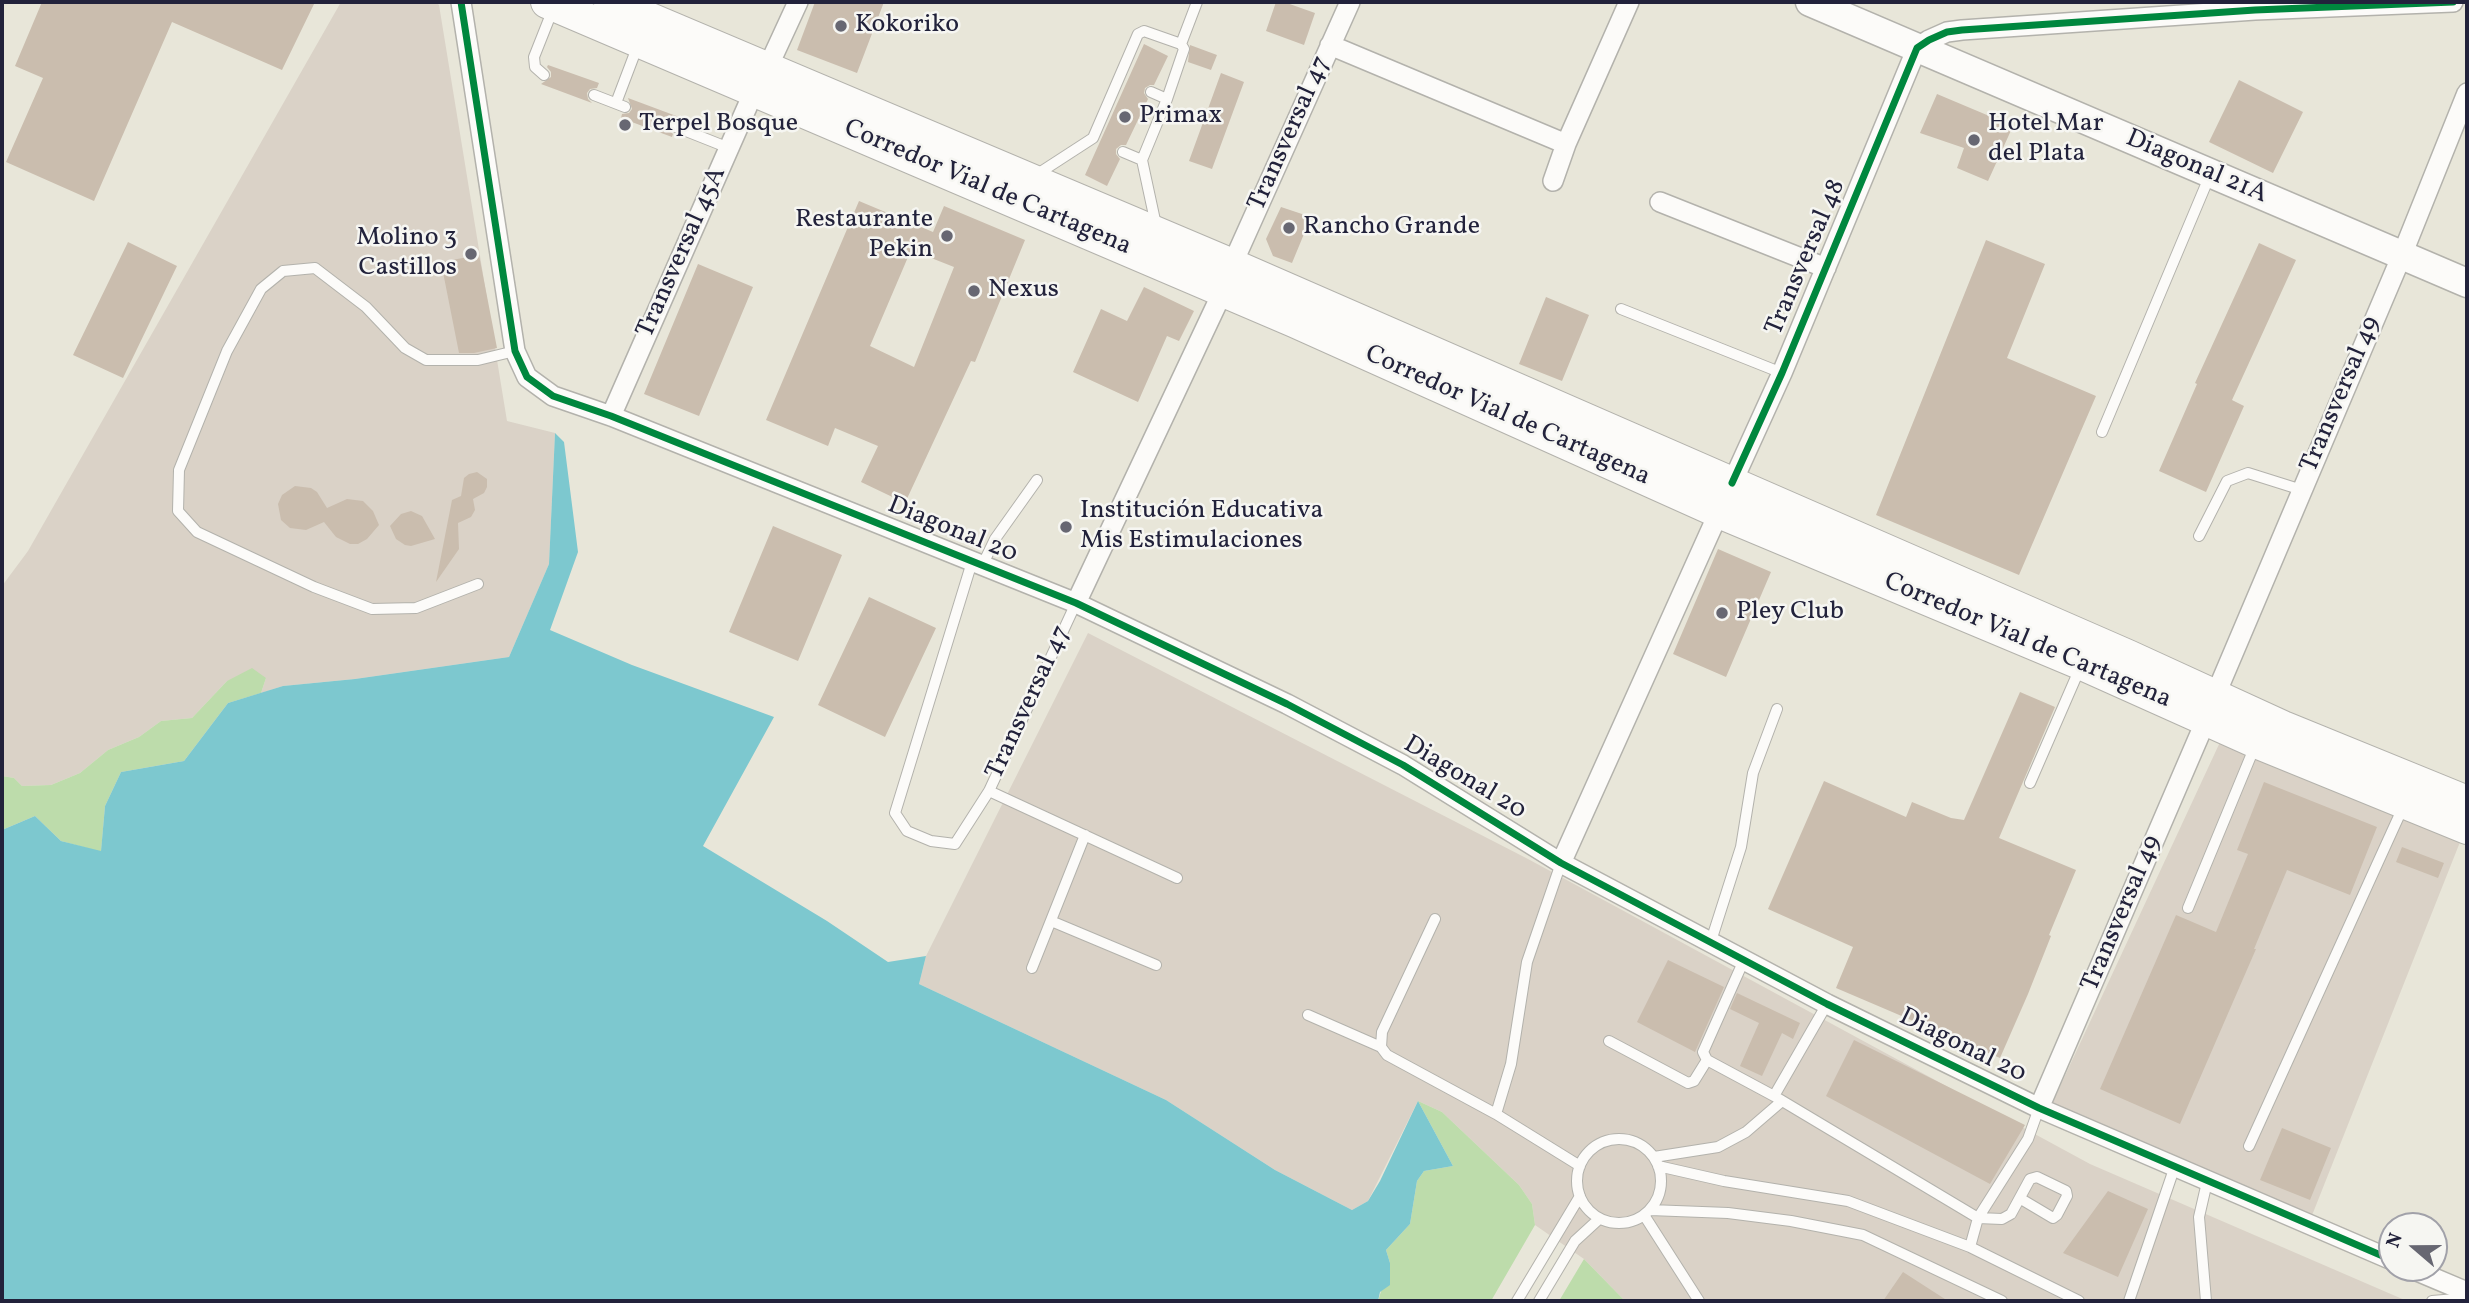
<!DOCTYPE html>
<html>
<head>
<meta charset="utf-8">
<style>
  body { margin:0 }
  #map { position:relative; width:2469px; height:1303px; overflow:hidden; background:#e8e6d9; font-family:Vollkorn,serif }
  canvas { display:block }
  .frame { position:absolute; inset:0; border:4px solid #22223b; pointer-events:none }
  .north { position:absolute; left:2378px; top:1212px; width:70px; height:70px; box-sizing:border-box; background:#f6f6f2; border:2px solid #a1a1a9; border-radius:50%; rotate:290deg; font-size:19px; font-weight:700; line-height:28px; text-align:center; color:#22223b }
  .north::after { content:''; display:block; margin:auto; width:24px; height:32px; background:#676772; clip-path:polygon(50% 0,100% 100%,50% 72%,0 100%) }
</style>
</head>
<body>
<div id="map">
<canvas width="2469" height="1303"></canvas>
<div class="frame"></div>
<div class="north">N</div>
</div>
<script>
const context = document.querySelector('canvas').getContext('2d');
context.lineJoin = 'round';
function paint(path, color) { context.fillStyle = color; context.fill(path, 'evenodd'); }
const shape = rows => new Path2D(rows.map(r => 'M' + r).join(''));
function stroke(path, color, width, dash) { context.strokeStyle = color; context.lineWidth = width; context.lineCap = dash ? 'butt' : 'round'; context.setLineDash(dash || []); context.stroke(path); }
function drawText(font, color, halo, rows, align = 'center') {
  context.font = font + ' Vollkorn,serif'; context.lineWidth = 5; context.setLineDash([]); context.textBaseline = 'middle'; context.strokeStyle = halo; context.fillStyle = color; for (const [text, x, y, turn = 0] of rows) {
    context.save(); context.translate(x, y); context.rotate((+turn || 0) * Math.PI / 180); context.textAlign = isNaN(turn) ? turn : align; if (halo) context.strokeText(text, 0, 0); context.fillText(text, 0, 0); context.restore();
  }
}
const industrial = shape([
  [341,2,436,2,439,5,507,421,555,433,549,564,509,657,355,679,283,686,261,693,266,678,227,681,192,718,161,721,139,737,108,750,80,773,51,785,22,786,14,778,2,776,2,586,28,551],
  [1088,633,1528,859,2090,1164,2407,1301,1625,1301,1584,1259,1535,1225,1532,1204,1519,1185,1442,1112,1418,1101,1368,1201,1352,1210,1275,1170,1166,1100,919,984,926,956],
  [2221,740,2462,837,2305,1233,2050,1108]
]);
const green = shape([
  [252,668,266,678,261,693,228,703,184,761,121,772,105,806,101,852,61,841,35,816,2,830,2,776,14,778,22,786,51,785,80,773,108,750,139,737,161,721,192,718,227,681],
  [1418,1101,1442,1112,1519,1185,1532,1204,1535,1225,1491,1301,1378,1301,1390,1263,1386,1250,1410,1224,1417,1181,1424,1171,1453,1166],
  [1584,1259,1625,1301,1559,1301]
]);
const water = shape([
  [555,433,564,442,578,552,550,630,632,665,774,717,703,846,827,921,888,962,926,956,919,984,1166,1100,1275,1170,1352,1210,1368,1201,1380,1181,1418,1101,1453,1166,1424,1171,1417,1181,1410,1224,1386,1250,1390,1263,1390,1285,1380,1292,1378,1301,2,1301,2,830,35,816,61,841,101,851,105,806,121,772,184,761,228,703,283,686,355,679,509,657,549,564]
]);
const building = shape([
  [42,2,315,2,282,70,172,22,94,201,6,162,43,78,15,66],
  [815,2,884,2,857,73,797,50],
  [1276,2,1284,2,1315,13,1304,45,1266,31],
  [1144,44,1168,56,1154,85,1150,85,1145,88,1144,93,1148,99,1126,145,1121,145,1116,149,1116,154,1120,159,1107,186,1085,175],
  [1190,45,1217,55,1211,70,1188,62],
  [548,65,599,83,597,88,590,89,587,93,588,99,592,103,541,84,551,77,551,72,547,67],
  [1221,73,1244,82,1212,169,1189,161],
  [2239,80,2303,112,2273,173,2209,142],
  [1937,94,2013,126,1988,181,1957,168,1964,148,1920,133],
  [628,98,679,117,669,125,670,131,673,134,672,137,621,118,622,114,629,113,632,109],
  [859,201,933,232,944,206,1025,240,975,362,971,361,905,503,861,482,878,446,835,428,828,446,766,420],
  [911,250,954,267,914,367,870,346],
  [1281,207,1311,217,1292,263,1273,256,1266,239],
  [1986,240,2045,264,2007,358,2096,396,2019,575,1876,515],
  [128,242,177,266,123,378,73,355],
  [2259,243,2296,260,2232,400,2244,406,2206,492,2159,471,2197,384,2195,383],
  [479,255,497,348,474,353,459,353,441,262],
  [698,264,753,287,699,416,644,394],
  [1144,287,1194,311,1179,341,1167,336,1138,402,1073,372,1101,309,1127,321],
  [1546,297,1589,315,1562,381,1519,364],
  [477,472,487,479,487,487,484,493,473,499,475,510,471,517,458,523,459,549,436,582,452,500,461,496,464,478,469,474],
  [295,486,311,488,317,492,327,508,347,499,363,501,373,511,379,525,367,539,358,544,350,544,336,537,324,522,306,530,290,528,281,520,278,504,282,495],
  [411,511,422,516,435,539,411,546,405,545,396,539,390,526,401,514],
  [773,526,842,555,798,661,729,632],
  [1718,549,1771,572,1726,677,1673,654],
  [869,597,936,628,885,737,818,705],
  [2020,692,2055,707,1999,838,2076,870,2049,935,2051,936,2028,994,2000,1058,1836,988,1853,947,1768,909,1824,781,1906,817,1912,802,1951,818,1964,820],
  [2264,782,2377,827,2350,895,2287,870,2254,949,2256,949,2180,1124,2100,1089,2176,915,2216,932,2248,854,2237,850],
  [2402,847,2444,863,2438,878,2396,862],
  [1668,960,1724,987,1695,1052,1637,1022],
  [1737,993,1800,1023,1793,1039,1782,1033,1762,1076,1740,1066,1759,1023,1730,1009],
  [1854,1040,2025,1125,1990,1184,1826,1096],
  [2282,1128,2331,1148,2310,1200,2260,1180],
  [2108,1191,2148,1209,2118,1277,2063,1253],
  [1903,1272,1948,1301,1883,1301]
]);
const lane = shape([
  [1181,44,1197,2],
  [544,75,535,67,534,57,553,9],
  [1151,92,1167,99],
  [594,95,625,107],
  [616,103,638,45],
  [676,127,729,148],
  [1123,152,1142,160],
  [1036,175,1093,138,1138,34,1144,31,1181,44,1184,49,1167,99,1142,160,1156,225],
  [1621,309,1782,373],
  [2102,432,2210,175],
  [2199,536,2227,481,2248,473,2302,490],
  [972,562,895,813,907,831,931,841,955,844,989,791,1076,603],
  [982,566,995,539,1037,480],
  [478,584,416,608,372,609,314,587,197,532,178,511,179,470,227,351,261,289,283,271,315,268,366,307,405,348,426,360,478,360,515,351],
  [2030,783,2080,668],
  [989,791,1177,878],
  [2188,908,2255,746],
  [1435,919,1382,1032,1381,1047,1387,1055,1496,1114,1580,1166],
  [1051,921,1156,965],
  [1711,941,1741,847,1753,773,1777,709],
  [1744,960,1703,1052,1707,1060,1774,1096],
  [1032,968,1085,835],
  [1827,1004,1774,1096,1978,1218,2002,1219,2011,1214,2030,1179,2037,1177,2066,1191,2067,1196,2057,1215,2053,1218,2021,1199],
  [1308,1015,1381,1047],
  [1609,1041,1688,1083,1694,1081,1707,1060],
  [1496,1114,1511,1064,1527,962,1561,863],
  '1577 1181a42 42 0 1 1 84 0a42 42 0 1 1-84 0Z',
  [2249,1146,2404,805],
  [1654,1157,1718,1147,1746,1132,1782,1101],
  [1658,1166,1724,1181,1848,1201,1970,1247,2079,1301],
  [1650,1210,1728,1213,1791,1221,1863,1235,2002,1301],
  [1644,1215,1699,1301],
  [1970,1247,1978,1218,2028,1139,2039,1108],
  [1517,1301,1580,1196],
  [1539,1301,1575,1241,1599,1219],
  [2129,1301,2175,1166],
  [2206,1301,2199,1217,2207,1182],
  [2432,1301,2456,1299]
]);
const street = shape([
  [461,2,515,351,527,377,553,396,611,416,1076,603,1287,704,1403,765,1561,863,1827,1004,2039,1108,2392,1260],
  [1330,45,1566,144],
  [768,67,798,2],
  [1553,181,1566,144,1629,2],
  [1660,202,1826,268],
  [1232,265,1350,2],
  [611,416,755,89],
  [1732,483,1782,373,1917,48,1929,40,1947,32,1962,30,2255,10,2453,2],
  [1076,603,1223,291],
  [2215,696,2402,255,2467,93],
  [1561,863,1719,512],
  [2039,1108,2206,720],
  [2410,1268,2467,1292]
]);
const secondary = shape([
  [1810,2,2467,283]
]);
const primary = shape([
  [547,2,1294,321,1719,512,2082,664,2256,742,2467,828],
  [610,2,1232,265,2128,656,2283,727,2467,802]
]);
const cycleway = shape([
  [461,2,515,351,527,377,553,396,611,416,1076,603,1287,704,1403,765,1561,863,1827,1004,2039,1108,2392,1260],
  [1732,483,1782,373,1917,48,1929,40,1947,32,1962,30,2255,10,2453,2]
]);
const markers = [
  [841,26,7,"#676772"],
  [1125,117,7,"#676772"],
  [625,125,7,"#676772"],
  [1974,140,7,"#676772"],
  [1289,228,7,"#676772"],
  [947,236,7,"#676772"],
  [471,254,7,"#676772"],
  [974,291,7,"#676772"],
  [1066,527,7,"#676772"],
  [1722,613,7,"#676772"]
];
const poiNames = [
  ["Kokoriko",855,26],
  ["Primax",1139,117],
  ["Terpel Bosque",639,125],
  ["Hotel Mar",1988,125],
  ["del Plata",1988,155],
  ["Restaurante",933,221,"right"],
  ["Pekin",933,251,"right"],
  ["Rancho Grande",1303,228],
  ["Molino 3",457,239,"right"],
  ["Castillos",457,269,"right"],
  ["Nexus",988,291],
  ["Institución Educativa",1080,512],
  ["Mis Estimulaciones",1080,542],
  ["Pley Club",1736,613]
];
const streetNames = [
  ["Transversal 47",1291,134,-66],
  ["Diagonal 21A",2196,168,23],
  ["Corredor Vial de Cartagena",987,189,23],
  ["Transversal 45A",683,253,-66],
  ["Transversal 48",1807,258,-67],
  ["Transversal 49",2342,395,-67],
  ["Corredor Vial de Cartagena",1507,417,24],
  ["Diagonal 20",952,531,22],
  ["Corredor Vial de Cartagena",2027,642,23],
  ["Transversal 47",1030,703,-65],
  ["Diagonal 20",1464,779,31],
  ["Transversal 49",2123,914,-67],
  ["Diagonal 20",1962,1047,26]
];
paint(industrial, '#dad2c7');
paint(green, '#bddcab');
paint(water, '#7dc8cf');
paint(building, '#cabdae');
stroke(lane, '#b3b2ac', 12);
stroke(street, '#b3b2ac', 22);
stroke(secondary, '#b3b2ac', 31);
stroke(primary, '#b3b2ac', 34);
stroke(lane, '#fcfbf9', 10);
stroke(street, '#fcfbf9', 19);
stroke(secondary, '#fcfbf9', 28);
stroke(primary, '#fcfbf9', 32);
stroke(cycleway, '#00873e', 7);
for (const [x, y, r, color] of markers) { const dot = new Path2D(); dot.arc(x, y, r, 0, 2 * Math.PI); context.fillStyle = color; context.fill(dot); stroke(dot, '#f6f6f2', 2.5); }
drawText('26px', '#22223b', '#f6f6f2', poiNames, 'left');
drawText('26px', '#22223b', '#f6f6f2', streetNames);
</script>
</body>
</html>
